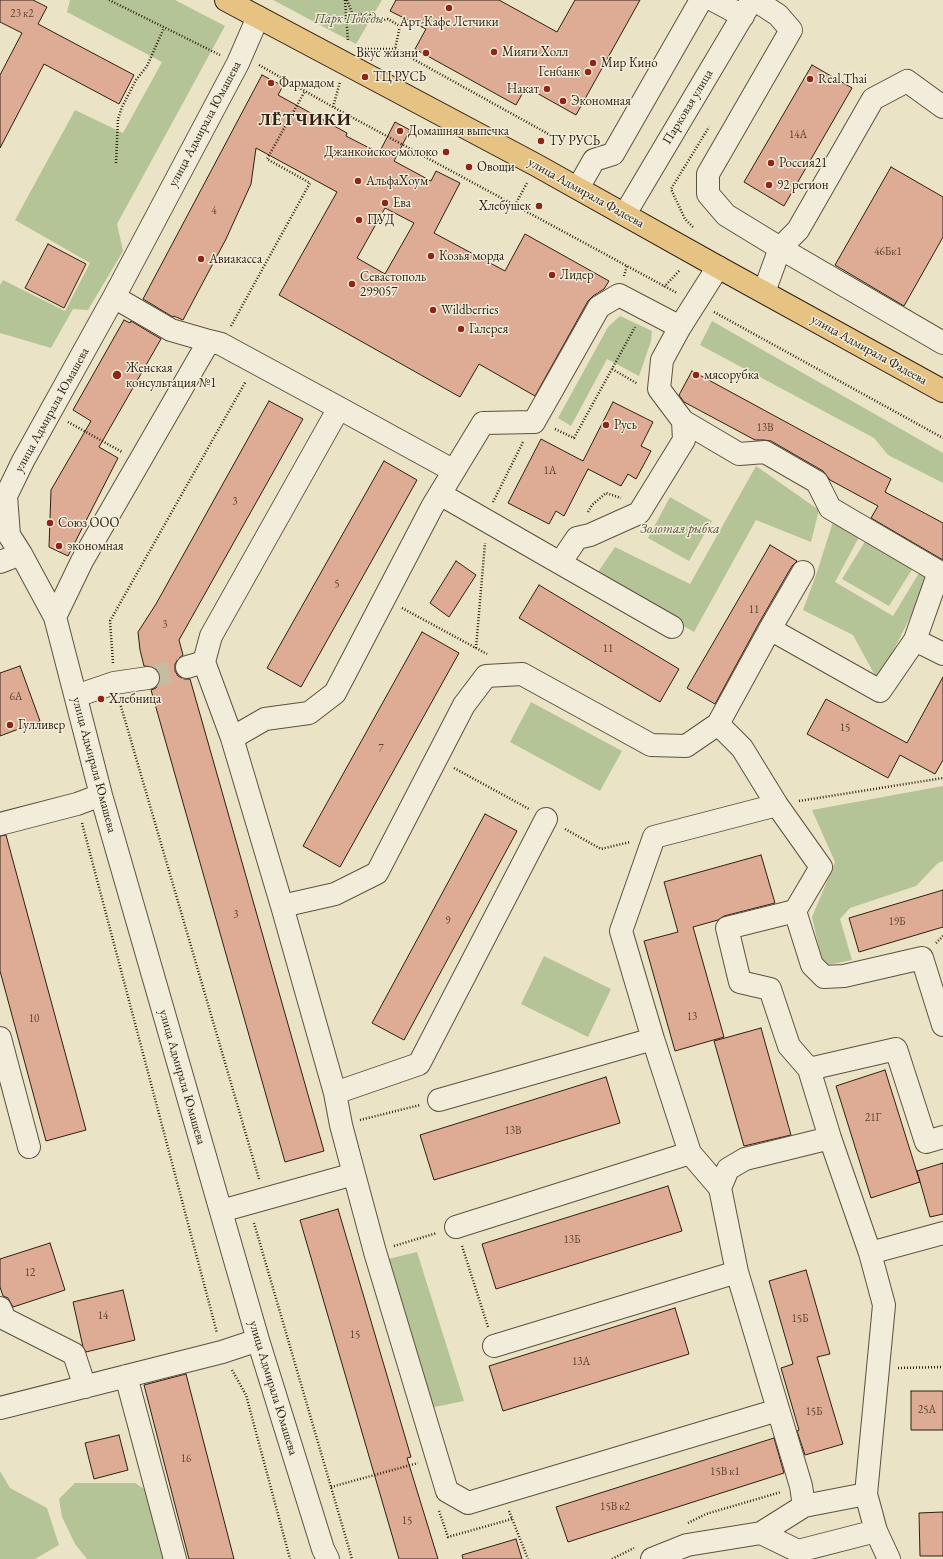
<!DOCTYPE html>
<html>
<head>
<meta charset="utf-8">
<style>
  body { margin:0 }
  canvas { display:block; background:#ebe3c6 }
</style>
</head>
<body>
<canvas width="943" height="1559"></canvas>
<script>
const context = document.querySelector('canvas').getContext('2d');
context.lineJoin = 'round';
function paint(path, color) { context.fillStyle = color; context.fill(path, 'evenodd'); }
const shape = rows => new Path2D(rows.map(r => 'M' + r).join(''));
function stroke(path, color, width, dash) { context.strokeStyle = color; context.lineWidth = width; context.lineCap = dash ? 'butt' : 'round'; context.setLineDash(dash || []); context.stroke(path); }
function drawText(font, color, halo, rows, align = 'center') {
  context.font = font + ' "EB Garamond",serif'; context.lineWidth = 3; context.setLineDash([]); context.textBaseline = 'middle'; context.strokeStyle = halo; context.fillStyle = color; for (const [text, x, y, turn = 0] of rows) {
    context.save(); context.translate(x, y); context.rotate((+turn || 0) * Math.PI / 180); context.textAlign = isNaN(turn) ? turn : align; if (halo) context.strokeText(text, 0, 0); context.fillText(text, 0, 0); context.restore();
  }
}
const green = shape([
  [70,0,175,0,225,26,117,224,123,251,88,310,73,309,51,348,0,333,0,285,3,280,65,311,90,263,15,220,75,110,123,133,162,62,67,12],
  [273,0,382,0,356,44],
  [620,316,652,331,651,341,639,376,607,359,571,426,558,418,608,327],
  [712,321,943,453,943,483,888,455,874,438,700,345],
  [756,466,819,510,811,542,756,520,694,632,596,575,615,547,690,584],
  [670,497,712,521,689,561,648,538],
  [833,522,859,537,835,582,893,616,919,573,929,580,878,681,853,635,803,610,816,575],
  [866,540,913,568,889,606,842,579],
  [531,702,622,751,600,791,510,742],
  [943,786,943,861,938,863,916,886,850,908,840,919,852,960,823,966,812,917,835,862,812,810],
  [544,956,611,989,588,1037,521,1004],
  [417,1252,464,1401,430,1408,388,1259],
  [0,1471,10,1488,47,1508,59,1545,35,1559,0,1559],
  [75,1483,135,1483,149,1492,164,1559,87,1559,75,1544,62,1517,59,1499]
]);
const building = shape([
  [0,0,33,0,47,7,38,24,134,75,119,104,44,64,0,148,0,75,22,33,0,22,0,0],
  [396,0,499,0,557,32,575,0,640,0,576,115,526,87,516,105,415,49,426,29,390,11,396,0],
  [812,65,852,88,784,206,744,182,812,65],
  [262,75,283,86,278,95,347,133,346,136,379,153,395,122,410,130,394,161,431,181,436,171,460,183,434,233,505,271,525,234,609,281,604,289,593,296,588,301,535,396,479,364,460,397,279,295,337,192,256,148,251,184,226,239,183,320,174,316,173,317,143,299,262,75],
  [385,208,414,223,385,274,357,258,385,208],
  [891,167,943,197,943,237,904,306,835,265,891,167],
  [48,244,86,264,64,308,25,288,48,244],
  [124,320,130,323,131,321,161,339,99,447,118,458,68,556,49,547,51,490,91,421,73,410,124,320],
  [692,371,891,479,885,492,943,523,943,560,871,518,878,506,830,480,823,471,771,441,764,440,755,440,684,402,679,395,692,371],
  [269,401,303,419,179,640,183,655,178,659,175,664,175,671,178,676,184,679,190,679,324,1151,285,1162,151,690,156,688,159,683,160,676,158,670,153,667,144,666,140,650,138,632,156,604,269,401],
  [613,402,653,422,641,446,651,451,636,479,628,474,621,486,588,469,564,516,556,511,549,524,508,503,541,439,583,461,613,402],
  [384,461,417,480,301,687,267,668,384,461],
  [770,545,797,561,792,566,759,623,715,704,687,688,770,545],
  [456,561,476,575,449,617,430,603,456,561],
  [539,585,679,669,660,702,519,618,539,585],
  [422,632,459,653,340,867,303,846,422,632],
  [20,666,40,721,0,736,0,673,20,666],
  [943,677,943,760,935,774,900,755,888,778,807,734,826,699,907,743,943,677],
  [485,814,517,831,404,1040,372,1023,485,814],
  [6,835,86,1130,46,1141,0,971,0,836,6,835],
  [761,855,775,903,724,916,718,920,693,927,724,1037,675,1051,644,941,678,932,664,882,761,855],
  [943,890,943,927,859,952,849,918,943,890],
  [761,1028,791,1135,744,1146,714,1041,761,1028],
  [885,1070,920,1182,871,1198,836,1086,885,1070],
  [606,1077,620,1123,434,1180,420,1135,606,1077],
  [943,1163,943,1214,930,1217,917,1171,943,1163],
  [668,1186,682,1231,496,1289,482,1244,668,1186],
  [338,1209,411,1457,407,1458,438,1559,399,1559,300,1220,338,1209],
  [50,1243,65,1290,13,1307,8,1298,3,1296,0,1287,0,1259,50,1243],
  [806,1270,830,1354,817,1357,843,1444,805,1455,797,1431,799,1430,781,1368,793,1364,769,1281,806,1270],
  [123,1290,135,1340,86,1352,83,1347,73,1302,123,1290],
  [675,1308,689,1354,503,1411,489,1366,675,1308],
  [186,1374,234,1559,189,1559,181,1528,144,1385,186,1374],
  [911,1391,943,1391,943,1430,911,1430,911,1391],
  [119,1435,128,1470,94,1479,85,1443,119,1435],
  [774,1438,784,1473,568,1542,556,1507,774,1438],
  [943,1512,943,1556,920,1556,919,1513,943,1512],
  [516,1539,522,1559,463,1559,462,1555,516,1539]
]);
const minorTunnel = shape([
  [148,678,187,667]
]);
const path = shape([
  [109,0,220,55],
  [345,0,348,41],
  [347,0,353,15,369,14,377,22,388,19,400,26,395,49],
  [365,49,395,49,552,136],
  [259,65,333,107,677,293],
  [333,107,340,82],
  [116,163,118,119,122,107,136,80,147,66,164,28],
  [515,205,527,183],
  [693,227,685,219,671,189,709,127],
  [624,276,627,266],
  [664,287,680,270],
  [714,312,943,438],
  [231,326,310,183,267,159,305,91],
  [612,369,638,384],
  [68,422,122,452],
  [555,429,574,438,635,327],
  [493,502,523,442],
  [588,512,592,505,606,493,621,498],
  [402,608,487,654],
  [476,648,485,543],
  [113,663,110,621,246,381],
  [120,703,259,1179],
  [454,768,529,809],
  [799,801,943,778],
  [82,823,217,1333],
  [565,829,601,849,630,842],
  [936,943,943,936],
  [360,1120,420,1105],
  [254,1223,352,1559],
  [394,1246,437,1233],
  [462,1246,488,1327],
  [898,1368,943,1367],
  [232,1370,246,1395,290,1559],
  [331,1487,418,1463],
  [439,1511,448,1537,512,1519],
  [509,1511,528,1559],
  [688,1523,706,1514,781,1492],
  [612,1559,634,1548]
]);
const minor = shape([
  [713,0,743,16],
  [755,0,778,15,791,30,708,174,708,194,726,215,780,248,764,292],
  [258,17,238,63,114,297,23,461,6,496,9,535,21,554,55,617,101,795,258,1340,323,1549,328,1559],
  [943,107,907,81,873,99,798,230,780,248,943,343],
  [578,188,594,160,613,154,701,0],
  [625,214,752,0],
  [114,297,171,330,209,341],
  [680,327,718,267],
  [440,494,560,563,577,538,590,535,639,513,684,440,683,421],
  [0,562,21,554],
  [560,563,672,627],
  [803,572,770,629,718,724,742,748,777,805,821,867,795,911,727,928,740,982,770,989,789,1046,809,1069,896,1049,926,1142,943,1137],
  [55,617,82,561,209,341,221,344,339,408],
  [915,640,943,654],
  [204,662,211,636,339,408,454,471],
  [187,667,204,662,232,738,282,906,335,894,377,873,464,705,486,676,522,674,651,745,686,746,718,724],
  [76,696,114,683,148,678],
  [232,738,265,719,309,713,335,693,432,507,483,423,534,422,599,307,619,295,680,327,662,360,659,389,683,421,739,454,765,452,817,482,830,508,939,572,915,640,880,691,770,629],
  [0,824,77,804,101,795],
  [282,906,335,1093,341,1125,354,1174],
  [795,911,812,965,824,977,844,976,922,958,943,1025],
  [0,1038,29,1147],
  [653,1039,621,931,654,837,777,805],
  [809,1069,830,1138,870,1253,884,1305,866,1494,876,1531,889,1559],
  [335,1093,419,1064,546,819],
  [439,1100,653,1039,690,1153,456,1227],
  [690,1153,720,1188,737,1272,801,1486,804,1506],
  [720,1188,728,1169,745,1159,830,1138],
  [221,1211,354,1174,375,1252,447,1491,468,1503,778,1410],
  [870,1253,943,1233],
  [0,1308,5,1319,74,1354,85,1387],
  [494,1346,737,1272],
  [126,1376,175,1559],
  [0,1408,222,1352,258,1340],
  [866,1494,804,1506,761,1533,798,1551,876,1531],
  [652,1559,687,1545,761,1533]
]);
const major = shape([
  [226,0,536,165,718,267,943,391]
]);
const markers = [
  [449,8,4,"#8f2418"],
  [494,52,4,"#8f2418"],
  [426,53,4,"#8f2418"],
  [593,63,4,"#8f2418"],
  [588,72,4,"#8f2418"],
  [365,77,4,"#8f2418"],
  [810,79,4,"#8f2418"],
  [271,83,4,"#8f2418"],
  [547,89,4,"#8f2418"],
  [563,101,4,"#8f2418"],
  [400,131,4,"#8f2418"],
  [541,141,4,"#8f2418"],
  [446,152,4,"#8f2418"],
  [771,163,4,"#8f2418"],
  [469,167,4,"#8f2418"],
  [358,181,4,"#8f2418"],
  [769,185,4,"#8f2418"],
  [385,203,4,"#8f2418"],
  [539,206,4,"#8f2418"],
  [359,220,4,"#8f2418"],
  [431,256,4,"#8f2418"],
  [201,259,4,"#8f2418"],
  [552,275,4,"#8f2418"],
  [352,284,4,"#8f2418"],
  [433,310,4,"#8f2418"],
  [461,329,4,"#8f2418"],
  [117,375,5,"#8f2418"],
  [696,375,4,"#8f2418"],
  [606,425,4,"#8f2418"],
  [50,523,4,"#8f2418"],
  [59,546,4,"#8f2418"],
  [101,699,4,"#8f2418"],
  [10,725,4,"#8f2418"]
];
const numberNames = [
  ["23 к2",22,14],
  ["14А",798,135],
  ["4",214,211],
  ["46Бк1",888,252],
  ["13В",765,428],
  ["1А",550,471],
  ["3",235,502],
  ["5",337,584],
  ["11",754,610],
  ["3",165,625],
  ["11",608,649],
  ["6А",16,697],
  ["15",845,728],
  ["7",381,749],
  ["3",236,915],
  ["9",448,921],
  ["19Б",897,922],
  ["13",692,1017],
  ["10",34,1019],
  ["21Г",873,1118],
  ["13В",513,1131],
  ["13Б",572,1240],
  ["12",30,1273],
  ["14",103,1316],
  ["15Б",800,1319],
  ["15",355,1335],
  ["13А",581,1362],
  ["25А",927,1410],
  ["15Б",814,1412],
  ["16",186,1459],
  ["15В к1",725,1472],
  ["15В к2",615,1507],
  ["15",407,1521]
];
const parkNames = [
  ["Парк Победы",349,19],
  ["Золотая рыбка",680,529]
];
const poiNames = [
  ["Арт-Кафе Летчики",449,22,"center"],
  ["Мияги Холл",502,52],
  ["Вкус жизни",418,53,"right"],
  ["Мир Кино",601,63],
  ["Генбанк",580,72,"right"],
  ["ТЦ РУСЬ",373,77],
  ["Real Thai",818,79],
  ["Фармадом",279,83],
  ["Накат",539,89,"right"],
  ["Экономная",571,101],
  ["Домашняя выпечка",408,131],
  ["ТУ РУСЬ",549,141],
  ["Джанкойское молоко",438,152,"right"],
  ["Россия21",779,163],
  ["Овощи",477,167],
  ["АльфаХоум",366,181],
  ["92 регион",777,185],
  ["Ева",393,203],
  ["Хлебушек",531,206,"right"],
  ["ПУД",367,220],
  ["Козья морда",439,256],
  ["Авиакасса",209,259],
  ["Лидер",560,275],
  ["Севастополь",360,277],
  ["299057",360,292],
  ["Wildberries",441,310],
  ["Галерея",469,329],
  ["Женская",126,368],
  ["консультация №1",126,383],
  ["мясорубка",704,375],
  ["Русь",614,425],
  ["Союз ООО",58,523],
  ["экономная",67,546],
  ["Хлебница",109,699],
  ["Гулливер",18,725]
];
const streetNames = [
  ["Парковая улица",688,107,-59],
  ["улица Адмирала Юмашева",205,124,-62],
  ["улица Адмирала Фадеева",586,193,29],
  ["улица Адмирала Фадеева",869,350,29],
  ["улица Адмирала Юмашева",52,410,-61],
  ["улица Адмирала Юмашева",94,765,75],
  ["улица Адмирала Юмашева",182,1077,74],
  ["улица Адмирала Юмашева",273,1388,73]
];
const districtNames = [
  ["ЛЁТЧИКИ",305,120]
];
paint(green, '#b5c497');
paint(building, '#deab94');
stroke(building, '#2f2012', 1);
stroke(minorTunnel, '#c5bca2', 22, [22, 11]);
stroke(minor, '#5e513f', 24);
stroke(major, '#2f2012', 24);
stroke(path, '#2f2012', 2.5, [1, 2]);
stroke(minor, '#f2edda', 22);
stroke(major, '#e6c283', 22);
for (const [x, y, r, color] of markers) { const dot = new Path2D(); dot.arc(x, y, r, 0, 2 * Math.PI); context.fillStyle = color; context.fill(dot); stroke(dot, '#f2edda', 1.5); }
drawText('11px', '#5b4332', null, numberNames);
drawText('italic 13px', '#57513a', '#f2edda', parkNames);
drawText('13px', '#2f2012', '#f2edda', poiNames, 'left');
drawText('13px', '#2f2012', '#f2edda', streetNames);
context.letterSpacing = '1px';
drawText('bold 17px', '#2f2012', '#f2edda', districtNames);
context.letterSpacing = '0px';
</script>
</body>
</html>
